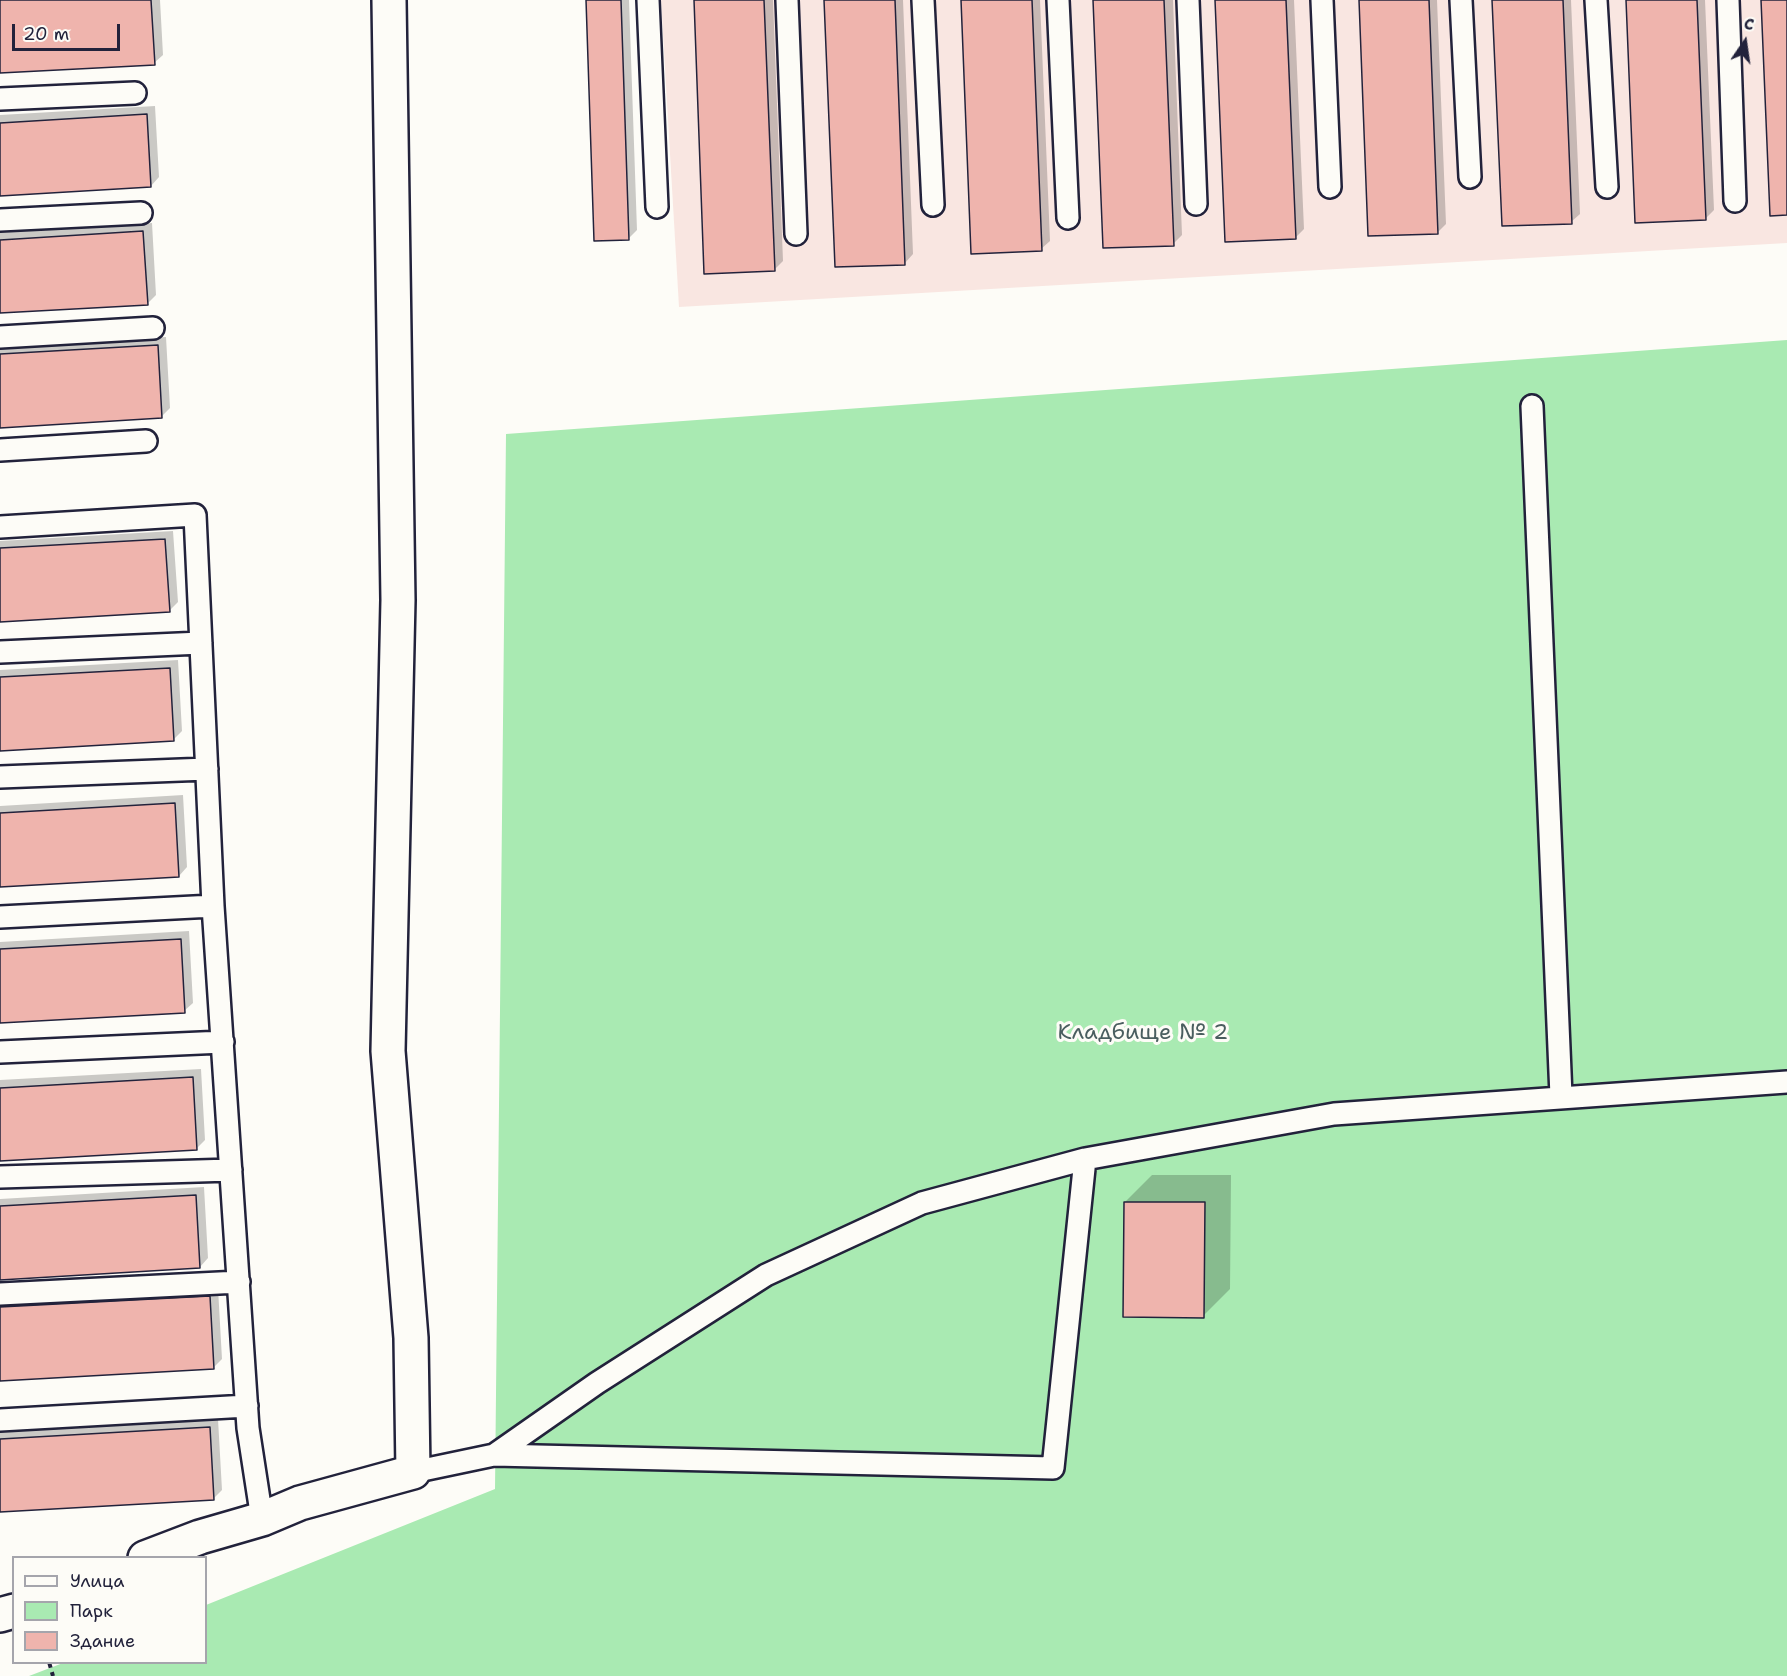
<!DOCTYPE html>
<html>
<head>
<meta charset="utf-8">
<style>
  body { margin:0 }
  #map { position:relative; width:1787px; height:1676px; overflow:hidden; background:#fdfcf7; font-family:"Shantell Sans",sans-serif }
  canvas { display:block }
  .legend { position:absolute; left:12px; top:1556px; width:195px; height:108px; box-sizing:border-box; background:#fdfcf7; border:2px solid #a5a5ac; margin:0; padding:8px 10px; list-style:none; font-size:18px; color:#22223b }
  .legend li { display:flex; align-items:center; gap:12px; height:30px }
  .legend b { width:30px; border:2px solid #a5a5ac }
  .north { position:absolute; left:1715px; top:12px; width:60px; height:60px; -webkit-text-stroke:4px #fdfcf7; paint-order:stroke; rotate:13deg; font-size:16px; font-weight:700; line-height:24px; text-align:center; color:#22223b }
  .north::after { content:''; display:block; margin:auto; width:21px; height:27px; background:#22223b; clip-path:polygon(50% 0,100% 100%,50% 72%,0 100%) }
  .scale { position:absolute; left:12px; top:24px; width:108px; height:27px; box-sizing:border-box; border:3px solid #22223b; border-top:0; padding-left:8px; font-size:18px; line-height:21px; white-space:nowrap; color:#22223b; -webkit-text-stroke:4px #fdfcf7; paint-order:stroke }
</style>
</head>
<body>
<div id="map">
<canvas width="1787" height="1676"></canvas>
<ul class="legend">
<li><b style="height:8px;background:#fdfcf7"></b>Улица</li>
<li><b style="height:16px;background:#a9eab2"></b>Парк</li>
<li><b style="height:16px;background:#efb4ad"></b>Здание</li>
</ul>
<div class="north">С</div>
<div class="scale">20 m</div>
</div>
<script>
const context = document.querySelector('canvas').getContext('2d');
context.lineJoin = 'round';
function paint(path, color) { context.fillStyle = color; context.fill(path, 'evenodd'); }
const shape = rows => new Path2D(rows.map(r => 'M' + r).join(''));
function stroke(path, color, width, dash) { context.strokeStyle = color; context.lineWidth = width; context.lineCap = dash ? 'butt' : 'round'; context.setLineDash(dash || []); context.stroke(path); }
function drawText(font, color, halo, rows, align = 'center') {
  context.font = font + ' "Shantell Sans",sans-serif'; context.lineWidth = 6; context.setLineDash([]); context.textBaseline = 'middle'; context.strokeStyle = halo; context.fillStyle = color; for (const [text, x, y, turn = 0] of rows) {
    context.save(); context.translate(x, y); context.rotate((+turn || 0) * Math.PI / 180); context.textAlign = isNaN(turn) ? turn : align; if (halo) context.strokeText(text, 0, 0); context.fillText(text, 0, 0); context.restore();
  }
}
const built = shape([
  [661,0,1787,0,1787,243,679,307]
]);
const green = shape([
  [1787,340,1787,1676,29,1676,63,1663,206,1662,206,1605,495,1489,506,434]
]);
const shadow = shape([
  [0,0,160,0,163,55,154,63,0,72],
  [587,0,629,0,637,230,628,239],
  [695,0,773,0,783,261,775,269],
  [826,0,903,0,913,254,905,263],
  [963,0,1040,0,1050,241,1041,249],
  [1095,0,1173,0,1182,235,1173,244],
  [1217,0,1294,0,1304,229,1295,238],
  [1360,0,1437,0,1446,224,1438,232],
  [1494,0,1571,0,1580,214,1571,222],
  [1628,0,1705,0,1714,210,1705,219],
  [155,106,159,177,151,186,0,195,0,115],
  [152,223,156,295,147,304,0,312,0,232],
  [166,337,170,408,161,417,0,426,0,346],
  [173,531,178,602,169,611,0,620,0,541],
  [178,660,182,731,173,740,0,749,0,670],
  [183,795,187,867,179,876,0,886,0,806],
  [189,931,193,1003,184,1011,0,1021,0,942],
  [201,1069,205,1140,196,1149,0,1160,0,1080],
  [1152,1175,1231,1175,1230,1289,1203,1316,1125,1202],
  [204,1187,208,1258,200,1267,0,1278,0,1199],
  [218,1288,222,1359,213,1368,0,1379,0,1300],
  [218,1419,222,1490,213,1499,0,1511,0,1431]
]);
const building = shape([
  [0,0,151,0,155,65,0,73,0,0],
  [586,0,621,0,629,240,594,241,586,0],
  [694,0,764,0,775,271,704,274,694,0],
  [824,0,895,0,905,265,835,267,824,0],
  [961,0,1032,0,1042,251,971,254,961,0],
  [1093,0,1164,0,1174,246,1103,248,1093,0],
  [1215,0,1286,0,1296,239,1225,242,1215,0],
  [1359,0,1429,0,1438,234,1368,236,1359,0],
  [1492,0,1563,0,1572,224,1502,226,1492,0],
  [1626,0,1697,0,1706,220,1635,223,1626,0],
  [1761,0,1787,0,1787,215,1770,216,1761,0],
  [147,114,151,187,0,196,0,123,147,114],
  [143,231,148,305,0,313,0,240,143,231],
  [158,345,162,418,0,428,0,354,158,345],
  [165,539,170,612,0,622,0,548,165,539],
  [170,668,174,741,0,751,0,677,170,668],
  [175,803,179,877,0,887,0,813,175,803],
  [181,939,185,1013,0,1023,0,949,181,939],
  [193,1077,197,1150,0,1161,0,1088,193,1077],
  [196,1195,200,1268,0,1280,0,1206,196,1195],
  [1124,1202,1205,1202,1204,1318,1123,1317,1124,1202],
  [210,1296,214,1369,0,1381,0,1307,210,1296],
  [210,1427,214,1500,0,1512,0,1439,210,1427]
]);
const path = shape([
  [49,1662,53,1676]
]);
const lane = shape([
  [648,0,657,207],
  [787,0,796,234],
  [923,0,933,205],
  [1058,0,1068,218],
  [1188,0,1196,204],
  [1322,0,1330,187],
  [1461,0,1470,177],
  [1596,0,1607,187],
  [1728,0,1735,201],
  [0,99,135,93],
  [0,220,141,213],
  [0,337,153,328],
  [1532,406,1561,1096],
  [0,450,146,441],
  [0,527,195,515,213,906,248,1428,262,1519],
  [0,652,201,643],
  [0,777,207,769],
  [0,917,213,906],
  [0,1052,223,1042],
  [1085,1159,1334,1114,1787,1082],
  [0,1177,231,1170],
  [0,1294,239,1282],
  [0,1420,247,1406],
  [413,1472,494,1455,597,1383,766,1275,922,1203,1085,1159,1053,1468,494,1455]
]);
const street = shape([
  [145,1558,200,1537,262,1519,300,1503,413,1472,411,1338,388,1051,398,600,389,0],
  [0,1615,14,1611]
]);
const parkNames = [
  ["Кладбище № 2",1143,1033]
];
paint(built, '#f9e6e1');
paint(green, '#a9eab2');
paint(shadow, '#0003');
paint(building, '#efb4ad');
stroke(building, '#22223b', 1.5);
stroke(lane, '#22223b', 26);
stroke(street, '#22223b', 38);
stroke(path, '#22223b', 4, [6, 4.5]);
stroke(lane, '#fdfcf7', 21);
stroke(street, '#fdfcf7', 33);
drawText('22px', '#4a5e5f', '#fdfcf7', parkNames);
</script>
</body>
</html>
